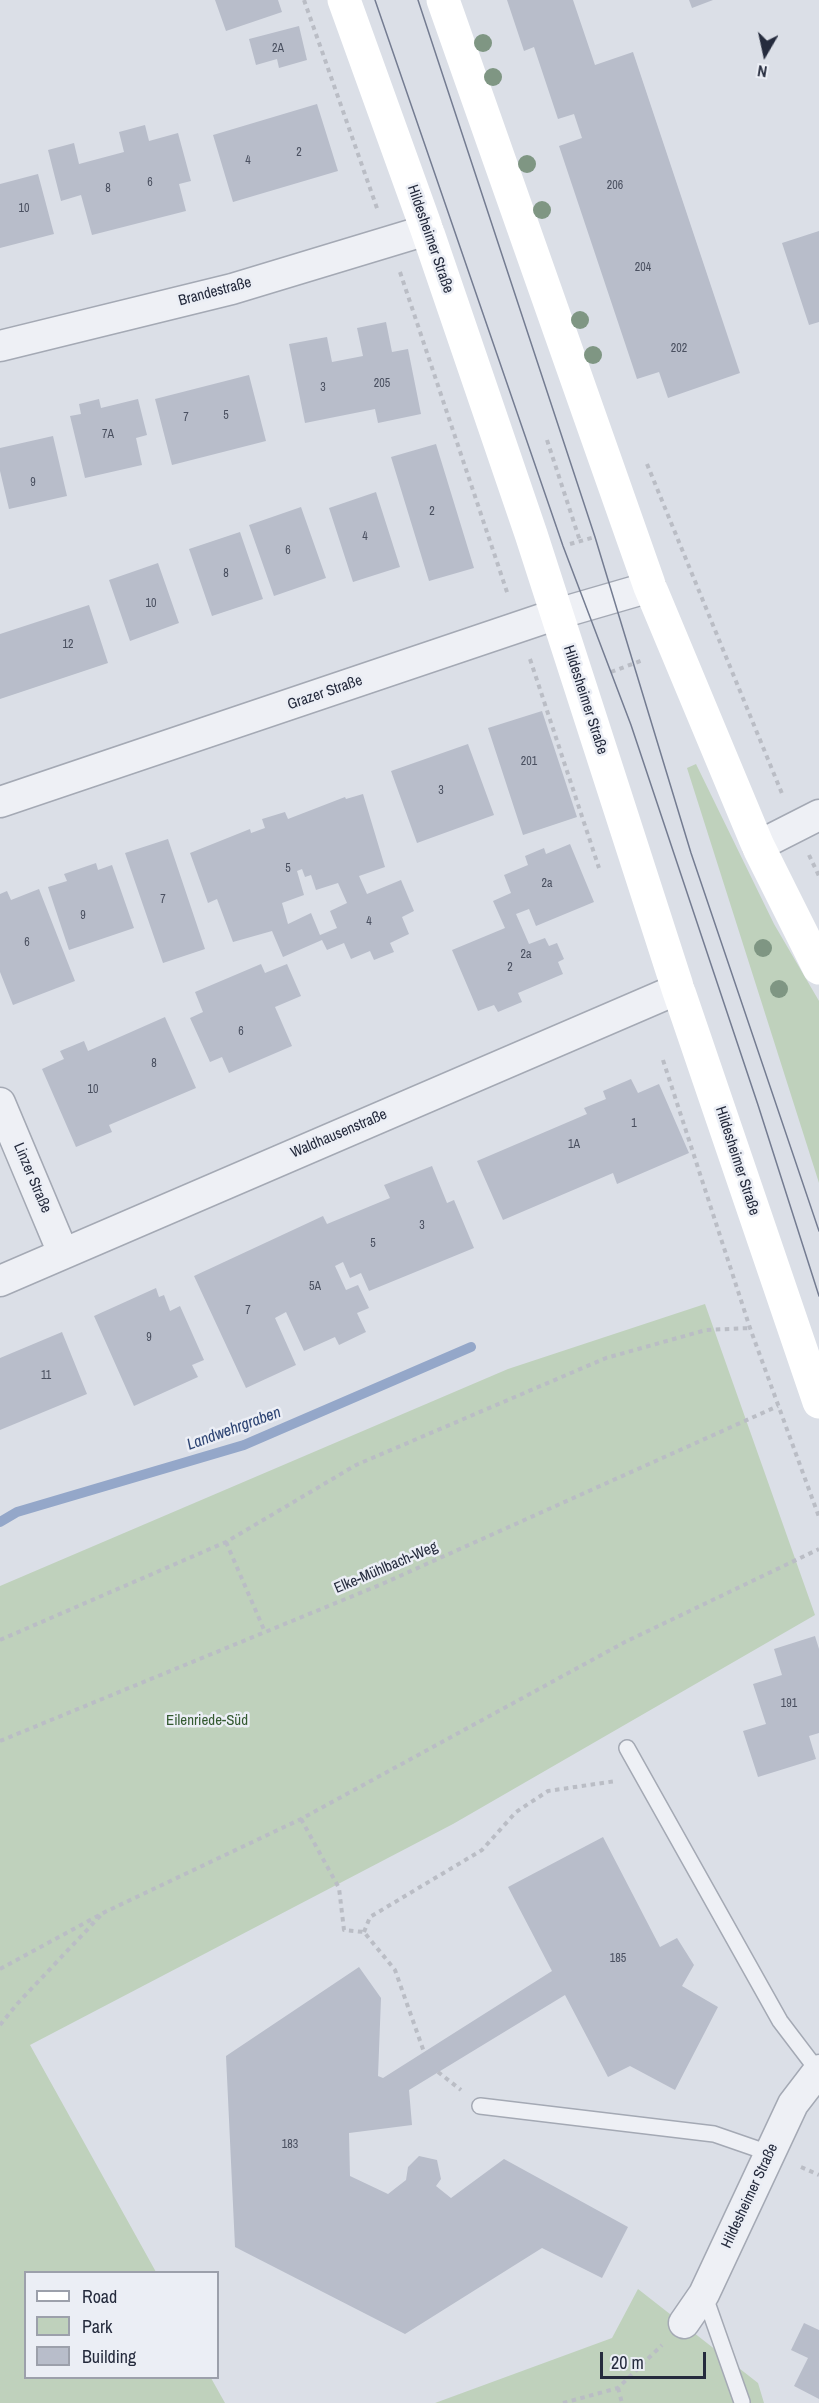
<!DOCTYPE html>
<html>
<head>
<meta charset="utf-8">
<style>
  body { margin:0 }
  #map { position:relative; width:819px; height:2403px; overflow:hidden; background:#dbdfe7; font-family:"Archivo Narrow",sans-serif }
  canvas { display:block }
  .legend { position:absolute; left:24px; top:2271px; width:195px; height:108px; box-sizing:border-box; background:#ebeef5; border:2px solid #9ca0ab; margin:0; padding:8px 10px; list-style:none; font-size:18px; color:#252b3d }
  .legend li { display:flex; align-items:center; gap:12px; height:30px }
  .legend b { width:30px; border:2px solid #9ca0ab }
  .north { position:absolute; left:735px; top:24px; width:60px; height:60px; -webkit-text-stroke:4px #ebeef5; paint-order:stroke; rotate:189deg; font-size:16px; font-weight:700; line-height:24px; text-align:center; color:#252b3d }
  .north::after { content:''; display:block; margin:auto; width:21px; height:27px; background:#252b3d; clip-path:polygon(50% 0,100% 100%,50% 72%,0 100%) }
  .scale { position:absolute; left:600px; top:2352px; width:106px; height:27px; box-sizing:border-box; border:3px solid #252b3d; border-top:0; padding-left:8px; font-size:18px; line-height:21px; white-space:nowrap; color:#252b3d; -webkit-text-stroke:4px #ebeef5; paint-order:stroke }
</style>
</head>
<body>
<div id="map">
<canvas width="819" height="2403"></canvas>
<ul class="legend">
<li><b style="height:8px;background:#fff"></b>Road</li>
<li><b style="height:16px;background:#bfd1bc"></b>Park</li>
<li><b style="height:16px;background:#b8bdca"></b>Building</li>
</ul>
<div class="north">N</div>
<div class="scale">20 m</div>
</div>
<script>
const context = document.querySelector('canvas').getContext('2d');
context.lineJoin = 'round';
function paint(path, color) { context.fillStyle = color; context.fill(path, 'evenodd'); }
const shape = rows => new Path2D(rows.map(r => 'M' + r).join(''));
function stroke(path, color, width, dash) { context.strokeStyle = color; context.lineWidth = width; context.lineCap = dash ? 'butt' : 'round'; context.setLineDash(dash || []); context.stroke(path); }
function drawText(font, color, halo, rows, align = 'center') {
  context.font = font + ' "Archivo Narrow",sans-serif'; context.lineWidth = 5; context.setLineDash([]); context.textBaseline = 'middle'; context.strokeStyle = halo; context.fillStyle = color; for (const [text, x, y, turn = 0] of rows) {
    context.save(); context.translate(x, y); context.rotate((+turn || 0) * Math.PI / 180); context.textAlign = isNaN(turn) ? turn : align; if (halo) context.strokeText(text, 0, 0); context.fillText(text, 0, 0); context.restore();
  }
}
const green = shape([
  [696,764,774,924,819,1001,819,1183,687,768],
  [705,1304,815,1615,453,1824,30,2045,156,2272,26,2272,26,2378,211,2378,225,2403,0,2403,0,1586,508,1369],
  [638,2289,758,2383,764,2403,435,2403,612,2338]
]);
const stream = shape([
  [0,1522,17,1512,244,1445,471,1347]
]);
const building = shape([
  [215,0,278,0,282,12,226,31],
  [507,0,573,0,595,65,633,52,740,373,668,398,659,372,637,379,559,146,582,138,574,114,558,119,534,47,524,51],
  [689,0,713,0,692,8],
  [299,26,307,60,279,68,277,59,256,65,249,39],
  [317,104,338,171,233,202,213,135],
  [145,125,149,141,178,133,191,181,179,184,186,211,92,235,81,195,61,201,48,150,74,143,79,164,124,152,119,132],
  [38,174,54,234,0,248,0,184],
  [819,231,819,322,809,325,782,243],
  [386,322,392,352,408,349,421,414,378,423,375,409,305,423,289,344,327,337,332,362,363,356,357,328],
  [249,375,266,441,172,465,155,399],
  [99,399,101,408,138,399,147,435,136,438,142,465,85,478,70,416,81,414,79,404],
  [53,436,67,496,9,509,0,471,0,448],
  [436,444,474,568,429,581,391,457],
  [376,492,400,567,353,582,329,508],
  [301,507,326,578,274,596,249,525],
  [240,532,263,599,212,616,189,549],
  [158,563,179,623,130,641,109,580],
  [89,605,108,663,0,699,0,634],
  [542,711,577,817,523,835,488,728],
  [468,744,494,815,417,843,391,771],
  [363,794,385,867,359,876,367,894,401,880,414,911,402,917,409,934,390,943,394,952,374,960,370,951,351,959,344,943,327,950,322,940,283,957,272,931,233,942,217,899,208,903,190,853,250,829,251,833,265,828,262,819,285,812,288,819,345,797,346,799],
  [302,869,305,877,311,875,316,890,338,883,347,903,330,911,337,928,320,935,311,913,288,924,282,903,304,895,297,871],
  [168,839,205,949,163,963,125,853],
  [570,844,594,902,536,926,529,909,516,914,529,944,545,938,549,946,557,943,564,959,558,962,563,974,518,993,522,1002,498,1012,494,1005,478,1011,452,950,505,928,493,901,511,893,504,875,528,865,525,856,544,848,546,854],
  [96,863,98,870,112,865,134,928,69,950,48,887,67,881,64,874],
  [39,889,75,981,13,1005,0,972,0,894,7,891,11,900],
  [261,964,265,973,287,964,301,996,275,1007,292,1046,229,1073,222,1057,210,1062,190,1018,203,1012,195,992],
  [165,1017,196,1088,109,1125,112,1132,76,1147,42,1069,64,1059,60,1051,84,1041,88,1051],
  [631,1079,638,1093,659,1084,689,1153,617,1184,613,1173,503,1220,477,1161,587,1114,584,1108,606,1099,603,1091],
  [432,1166,447,1203,454,1200,474,1248,369,1291,361,1273,350,1278,343,1262,335,1266,346,1290,358,1285,369,1308,357,1313,366,1332,339,1345,335,1337,304,1351,286,1312,275,1318,296,1365,246,1388,194,1276,323,1216,327,1224,390,1198,384,1185],
  [156,1288,159,1297,164,1295,170,1311,180,1306,204,1360,192,1365,198,1377,134,1406,94,1316],
  [62,1332,87,1394,0,1430,0,1358],
  [815,1636,819,1649,819,1733,809,1736,816,1759,758,1777,743,1731,766,1724,753,1684,782,1675,774,1649],
  [603,1837,660,1947,677,1938,694,1965,682,1986,718,2007,675,2090,630,2066,608,2077,565,1995,409,2090,412,2125,349,2133,350,2176,388,2194,406,2180,408,2167,419,2156,437,2160,441,2179,436,2186,451,2198,504,2159,628,2227,602,2278,542,2248,405,2334,235,2247,226,2056,359,1967,381,1998,378,2076,383,2078,552,1971,508,1887],
  [804,2323,819,2330,819,2399,794,2386,808,2358,791,2350]
]);
const path = shape([
  [304,0,378,211],
  [400,272,508,595],
  [547,440,580,541],
  [647,464,783,796],
  [570,544,595,537],
  [530,659,599,868],
  [611,672,643,660],
  [809,855,819,876],
  [663,1060,750,1328,819,1517],
  [226,1542,265,1632],
  [0,1640,226,1542,356,1465,606,1358,706,1330,751,1328],
  [0,1741,382,1584,778,1406],
  [301,1819,339,1888,344,1930,364,1932,395,1970,424,2052],
  [364,1932,370,1917,482,1850,516,1812,548,1791,616,1781],
  [0,1969,105,1912,301,1819,625,1642,819,1549],
  [0,2025,18,2003,102,1914],
  [438,2072,461,2090],
  [801,2167,819,2175],
  [618,2388,622,2403],
  [563,2403,618,2388,662,2345]
]);
const lane = shape([
  [627,1748,780,2021,818,2071],
  [480,2106,714,2134,769,2153],
  [704,2294,742,2402]
]);
const street = shape([
  [0,346,232,289,427,230],
  [0,802,557,614,650,587],
  [758,846,819,815],
  [0,1103,63,1253],
  [0,1281,678,989],
  [684,2323,704,2294,793,2104,819,2070]
]);
const secondary = shape([
  [344,0,427,230,531,534,678,989,819,1402],
  [443,0,650,587,758,846,819,968]
]);
const tram = shape([
  [375,0,563,546,631,725,758,1105,819,1296],
  [418,0,595,537,691,853,819,1231]
]);
const trees = [
  [483,43],
  [493,77],
  [527,164],
  [542,210],
  [580,320],
  [593,355],
  [763,948],
  [779,989]
];
const numberNames = [
  ["2A",278,49],
  ["2",299,153],
  ["4",248,161],
  ["6",150,183],
  ["206",615,186],
  ["8",108,189],
  ["10",24,209],
  ["204",643,268],
  ["202",679,349],
  ["205",382,384],
  ["3",323,388],
  ["5",226,416],
  ["7",186,418],
  ["7A",108,435],
  ["9",33,483],
  ["2",432,512],
  ["4",365,537],
  ["6",288,551],
  ["8",226,574],
  ["10",151,604],
  ["12",68,645],
  ["201",529,762],
  ["3",441,791],
  ["5",288,869],
  ["2a",547,884],
  ["7",163,900],
  ["9",83,916],
  ["4",369,922],
  ["6",27,943],
  ["2a",526,955],
  ["2",510,968],
  ["6",241,1032],
  ["8",154,1064],
  ["10",93,1090],
  ["1",634,1124],
  ["1A",574,1145],
  ["3",422,1226],
  ["5",373,1244],
  ["5A",315,1287],
  ["7",248,1311],
  ["9",149,1338],
  ["11",46,1376],
  ["191",789,1704],
  ["185",618,1959],
  ["183",290,2145]
];
const streetNames = [
  ["Hildesheimer Straße",430,239,71],
  ["Brandestraße",215,292,-15],
  ["Grazer Straße",325,693,-19],
  ["Hildesheimer Straße",585,700,72],
  ["Waldhausenstraße",339,1134,-23],
  ["Hildesheimer Straße",737,1161,72],
  ["Linzer Straße",32,1178,67],
  ["Elke-Mühlbach-Weg",386,1568,-23],
  ["Hildesheimer Straße",750,2196,-65]
];
const parkNames = [
  ["Eilenriede-Süd",207,1721]
];
const waterNames = [
  ["Landwehrgraben",234,1429,-20]
];
paint(green, '#bfd1bc');
stroke(stream, '#94a7c9', 10);
paint(building, '#b8bdca');
stroke(lane, '#a4a9b4', 18);
stroke(street, '#a4a9b4', 33);
stroke(path, '#babdc5', 4, [4.5, 4.5]);
stroke(lane, '#eef0f5', 15);
stroke(street, '#eef0f5', 30);
stroke(secondary, '#fff', 33);
stroke(tram, '#747c91', 1.5);
context.fillStyle = '#7f9683';
for (const [x, y] of trees) { context.beginPath(); context.arc(x, y, 9, 0, 2 * Math.PI); context.fill(); }
drawText('12px', '#4a5060', null, numberNames);
drawText('15px', '#252b3d', '#ebeef5', streetNames);
drawText('15px', '#345a31', '#ebeef5', parkNames);
drawText('italic 16px', '#2d4473', '#ebeef5', waterNames);
</script>
</body>
</html>
